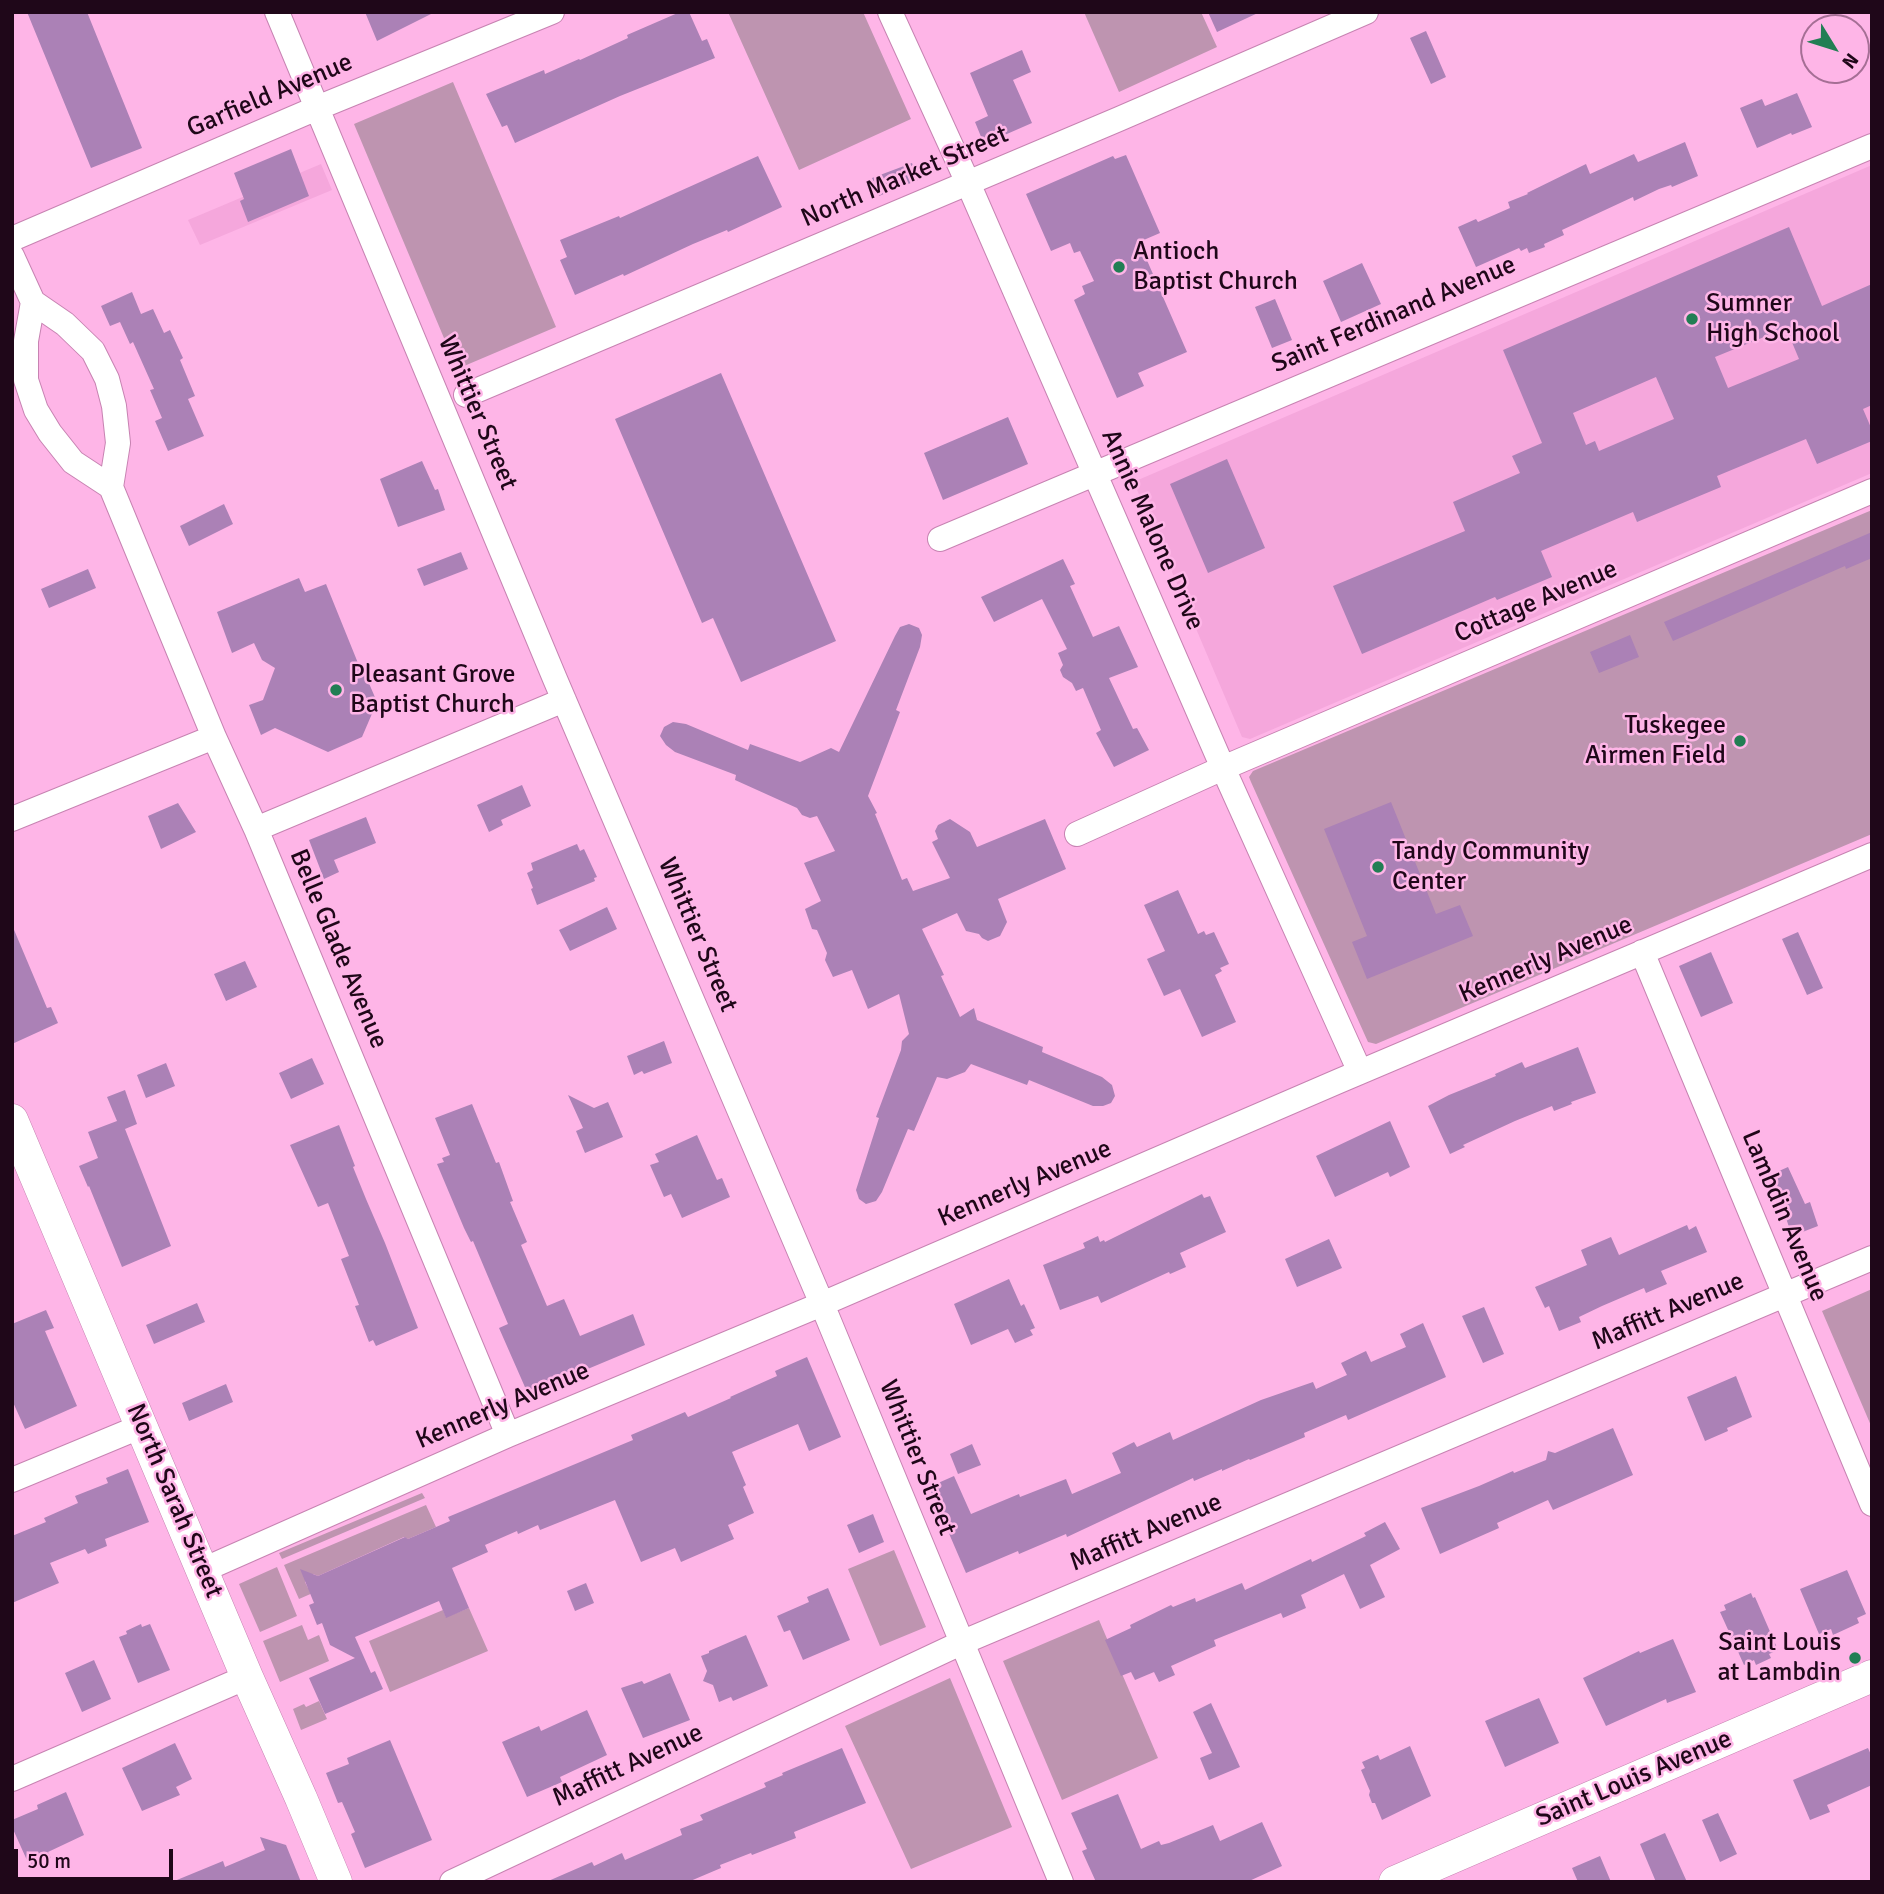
<!DOCTYPE html>
<html>
<head>
<meta charset="utf-8">
<style>
  body { margin:0 }
  #map { position:relative; width:1884px; height:1894px; overflow:hidden; background:#feb5e7; font-family:Signika,sans-serif }
  canvas { display:block }
  .frame { position:absolute; inset:0; border:14px solid #1f0719; pointer-events:none }
  .north { position:absolute; left:1800px; top:14px; width:70px; height:70px; box-sizing:border-box; background:#feb5e7; border:2px solid #a56f95; border-radius:50%; rotate:128deg; font-size:19px; font-weight:700; line-height:28px; text-align:center; color:#1f0719 }
  .north::after { content:''; display:block; margin:auto; width:24px; height:32px; background:#227e54; clip-path:polygon(50% 0,100% 100%,50% 72%,0 100%) }
  .scale { position:absolute; left:14px; top:1849px; width:159px; height:32px; box-sizing:border-box; border:4px solid #1f0719; border-top:0; padding-left:9px; font-size:21px; line-height:24px; white-space:nowrap; color:#1f0719; -webkit-text-stroke:5px #feb5e7; paint-order:stroke }
</style>
</head>
<body>
<div id="map">
<canvas width="1884" height="1894"></canvas>
<div class="frame"></div>
<div class="north">N</div>
<div class="scale">50 m</div>
</div>
<script>
const context = document.querySelector('canvas').getContext('2d');
context.lineJoin = 'round';
function paint(path, color) { context.fillStyle = color; context.fill(path, 'evenodd'); }
const shape = rows => new Path2D(rows.map(r => 'M' + r).join(''));
function stroke(path, color, width, dash) { context.strokeStyle = color; context.lineWidth = width; context.lineCap = dash ? 'butt' : 'round'; context.setLineDash(dash || []); context.stroke(path); }
function drawText(font, color, halo, rows, align = 'center') {
  context.font = font + ' Signika,sans-serif'; context.lineWidth = 5; context.setLineDash([]); context.textBaseline = 'middle'; context.strokeStyle = halo; context.fillStyle = color; for (const [text, x, y, turn = 0] of rows) {
    context.save(); context.translate(x, y); context.rotate((+turn || 0) * Math.PI / 180); context.textAlign = isNaN(turn) ? turn : align; if (halo) context.strokeText(text, 0, 0); context.fillText(text, 0, 0); context.restore();
  }
}
const built = shape([
  [321,164,332,190,200,245,188,220],
  [1872,165,1872,473,1250,739,1242,737,1135,485,1138,480]
]);
const green = shape([
  [728,12,863,12,911,119,799,170],
  [1084,12,1201,12,1217,47,1119,92],
  [453,82,556,327,457,369,354,124],
  [1872,510,1872,834,1376,1044,1368,1042,1251,782,1249,777,1253,771],
  [1872,1289,1872,1428,1822,1311],
  [422,1493,425,1498,282,1559,279,1553],
  [426,1505,436,1527,408,1539,404,1537,318,1576,313,1574,307,1577,305,1582,308,1588,313,1590,315,1592,299,1599,284,1565],
  [894,1550,926,1627,880,1646,848,1569],
  [277,1567,297,1616,260,1632,239,1584],
  [469,1608,488,1651,390,1692,369,1641,443,1610,446,1617],
  [1099,1620,1158,1758,1062,1800,1003,1661],
  [302,1625,308,1640,319,1635,329,1661,280,1682,263,1641],
  [950,1678,1012,1827,911,1869,845,1726],
  [319,1701,327,1719,301,1730,293,1709,304,1704,306,1707]
]);
const building = shape([
  [27,12,87,12,142,148,91,168],
  [365,12,435,12,377,41],
  [680,12,689,12,702,41,707,39,715,58,620,96,515,143,507,125,502,127,486,94,544,70,545,74,579,59,580,60,628,38,627,35],
  [1208,12,1260,12,1217,32],
  [1426,31,1446,77,1431,84,1410,38],
  [1022,50,1031,72,1013,80,1032,123,984,144,975,122,988,116,970,73],
  [1797,93,1812,127,1792,135,1791,133,1757,148,1740,108,1762,99,1765,106],
  [1685,142,1698,176,1672,187,1671,185,1659,189,1634,201,1633,197,1562,230,1564,235,1544,244,1545,247,1529,253,1527,248,1521,251,1519,248,1476,267,1458,227,1476,219,1478,222,1510,208,1508,202,1528,194,1527,193,1586,164,1590,174,1634,154,1638,162],
  [291,149,309,196,248,222,240,201,244,199,234,173],
  [1126,155,1160,233,1139,242,1187,352,1138,373,1144,386,1117,398,1074,300,1085,294,1082,286,1094,281,1080,251,1074,253,1070,243,1051,251,1026,194,1113,156,1115,159],
  [758,156,782,207,728,232,727,230,693,244,624,276,623,274,575,295,560,260,567,257,560,240,619,216,620,218],
  [912,163,918,180,879,196,872,178],
  [1789,227,1822,306,1872,284,1872,405,1863,409,1872,430,1872,441,1817,464,1806,439,1717,476,1721,487,1637,522,1633,512,1541,551,1552,577,1497,600,1495,597,1362,654,1333,586,1465,531,1453,502,1520,473,1512,456,1542,443,1503,350],
  [1786,328,1799,359,1728,388,1715,357],
  [1656,377,1674,419,1599,451,1595,441,1586,445,1573,413],
  [1362,263,1381,304,1341,322,1323,281],
  [132,292,141,314,153,309,164,333,170,330,183,358,180,360,195,396,188,399,204,436,168,451,155,421,162,418,150,390,154,389,133,342,130,344,120,322,110,326,101,306],
  [1275,299,1292,340,1272,348,1255,307],
  [721,373,836,641,741,682,713,618,702,623,615,419],
  [1008,417,1028,464,943,500,924,453],
  [1227,459,1265,548,1208,573,1170,484],
  [422,461,435,490,438,489,445,510,398,527,380,479],
  [224,504,233,524,189,546,180,526],
  [1872,532,1872,558,1846,569,1845,566,1673,641,1664,622],
  [461,552,468,569,424,586,417,569],
  [1063,559,1075,584,1070,586,1093,637,1119,626,1138,667,1109,678,1133,729,1137,728,1149,750,1114,767,1096,733,1101,730,1083,688,1076,691,1072,683,1063,677,1060,670,1063,665,1058,653,1067,649,1042,599,994,622,981,597],
  [88,569,96,588,49,608,41,589],
  [299,578,305,592,326,584,362,673,365,674,377,702,362,737,328,752,275,728,261,735,249,705,263,700,275,668,262,660,254,643,232,653,217,612],
  [909,624,919,628,922,635,920,647,896,710,900,712,868,796,877,813,875,814,902,880,907,878,913,891,950,878,932,842,938,839,935,831,938,825,950,819,970,832,977,847,1045,819,1066,869,998,899,1007,922,1000,936,988,941,982,938,979,934,966,931,957,913,922,929,944,975,941,976,960,1017,974,1008,977,1020,1043,1047,1042,1052,1102,1077,1112,1085,1115,1096,1111,1103,1103,1106,1093,1106,1029,1080,1027,1085,971,1064,965,1072,947,1079,937,1077,914,1131,908,1129,882,1192,876,1201,866,1204,859,1199,856,1190,879,1118,876,1117,901,1050,902,1041,909,1034,899,994,868,1009,852,970,833,977,825,960,827,953,817,930,812,929,805,909,821,901,804,863,835,851,817,816,810,818,802,815,797,808,735,780,736,775,675,752,666,745,660,736,664,727,673,722,686,724,748,750,750,744,800,762,831,748,839,752,895,636,900,627],
  [1630,635,1639,657,1599,673,1590,652],
  [522,785,531,806,501,820,503,825,489,832,477,805],
  [1391,802,1436,914,1460,905,1473,936,1367,979,1352,942,1367,936,1324,829],
  [178,803,196,832,161,849,148,816],
  [366,817,376,843,334,860,339,872,324,879,309,840],
  [577,844,580,851,584,849,597,877,594,878,595,881,537,905,531,889,533,888,527,873,533,870,531,863],
  [1178,890,1198,934,1204,931,1206,935,1214,932,1229,964,1220,968,1222,971,1215,975,1236,1022,1202,1037,1180,989,1164,996,1147,959,1165,951,1144,905],
  [607,907,617,929,570,951,559,930],
  [12,925,47,1008,51,1007,58,1023,12,1044],
  [1798,932,1823,988,1807,995,1782,939],
  [1711,952,1733,1003,1701,1017,1679,966],
  [245,961,257,987,226,1001,214,974],
  [664,1041,672,1063,644,1074,642,1071,634,1075,627,1056],
  [1578,1047,1596,1093,1571,1102,1572,1104,1554,1111,1552,1106,1515,1121,1463,1145,1465,1147,1450,1154,1428,1106,1449,1095,1496,1076,1495,1074,1522,1062,1525,1068],
  [312,1058,324,1084,291,1099,279,1073],
  [166,1063,175,1086,146,1098,137,1075],
  [125,1090,137,1124,125,1129,171,1246,122,1267,89,1186,88,1187,79,1166,98,1158,88,1132,117,1121,107,1097],
  [568,1095,594,1108,608,1102,623,1137,585,1153,576,1131,583,1128],
  [472,1104,496,1163,499,1162,513,1201,510,1202,527,1242,521,1245,547,1306,564,1299,580,1336,633,1314,645,1345,528,1394,499,1328,508,1324,473,1241,471,1242,464,1228,437,1164,444,1162,442,1158,450,1155,435,1118],
  [1390,1121,1410,1167,1390,1177,1388,1172,1335,1197,1316,1156],
  [339,1125,355,1166,353,1167,366,1199,385,1243,418,1328,376,1346,373,1340,369,1342,355,1306,359,1305,341,1259,349,1256,328,1203,318,1207,290,1145],
  [697,1135,717,1180,722,1178,730,1197,682,1218,671,1194,664,1197,650,1165,659,1162,655,1154],
  [1788,1167,1805,1204,1810,1202,1818,1226,1792,1236,1784,1212,1787,1211,1770,1175],
  [1202,1194,1204,1198,1210,1196,1226,1232,1180,1253,1186,1267,1170,1274,1169,1272,1101,1303,1098,1296,1060,1310,1043,1265,1085,1248,1083,1243,1098,1236,1100,1242,1104,1240,1105,1242],
  [1687,1225,1689,1230,1696,1226,1707,1252,1661,1271,1667,1284,1646,1293,1644,1288,1602,1306,1579,1317,1581,1322,1559,1331,1549,1306,1545,1308,1535,1287,1587,1265,1581,1250,1611,1237,1619,1255],
  [1329,1239,1342,1268,1297,1287,1285,1259],
  [1009,1279,1021,1306,1024,1304,1035,1328,1030,1330,1033,1335,1015,1343,1008,1329,971,1345,954,1304],
  [197,1303,205,1322,154,1344,146,1325],
  [1484,1307,1504,1354,1483,1363,1462,1316],
  [46,1310,54,1328,45,1331,77,1406,25,1429,12,1400,12,1324],
  [1423,1323,1446,1377,1348,1420,1346,1415,1304,1433,1305,1437,1250,1460,1249,1459,1222,1471,1222,1469,1194,1481,1193,1478,1067,1537,1066,1534,1019,1554,1018,1551,966,1573,929,1487,954,1476,971,1514,1019,1494,1020,1497,1066,1479,1072,1494,1121,1473,1112,1453,1134,1442,1137,1447,1170,1432,1173,1440,1261,1400,1313,1382,1316,1389,1347,1375,1341,1363,1366,1351,1371,1362,1406,1347,1400,1334],
  [807,1357,841,1437,809,1451,798,1424,732,1452,746,1485,743,1487,754,1513,728,1525,734,1539,681,1562,675,1548,641,1562,615,1500,540,1530,538,1525,518,1534,517,1531,485,1545,488,1552,452,1568,469,1608,446,1618,439,1601,355,1637,371,1673,375,1671,383,1689,325,1714,309,1678,355,1658,330,1645,322,1623,317,1625,309,1605,314,1603,300,1569,318,1576,405,1537,408,1539,450,1521,448,1517,633,1440,631,1435,685,1412,688,1417,731,1398,730,1397,777,1376,775,1371],
  [1736,1376,1752,1417,1727,1428,1728,1431,1705,1441,1687,1397],
  [226,1384,233,1402,189,1421,182,1403],
  [1613,1428,1633,1475,1553,1510,1548,1500,1497,1523,1499,1528,1440,1554,1421,1508,1479,1486,1513,1471,1514,1473,1546,1460,1548,1451,1555,1453],
  [972,1444,981,1465,958,1474,950,1454],
  [128,1469,149,1522,105,1539,107,1546,88,1554,85,1549,50,1563,59,1583,12,1603,12,1536,46,1522,44,1518,78,1503,75,1496,108,1483,106,1478],
  [873,1514,884,1542,859,1553,847,1525],
  [1385,1522,1400,1549,1370,1565,1385,1597,1360,1609,1344,1574,1301,1595,1306,1608,1283,1618,1281,1613,1214,1640,1216,1646,1171,1666,1175,1675,1159,1682,1154,1672,1135,1680,1131,1672,1121,1676,1105,1640,1131,1628,1130,1625,1171,1605,1173,1607,1195,1598,1196,1602,1242,1583,1245,1590,1311,1559,1312,1562,1366,1536,1364,1533],
  [1847,1570,1866,1614,1857,1618,1859,1623,1833,1635,1831,1629,1819,1634,1800,1589],
  [586,1583,594,1603,575,1611,567,1591],
  [828,1588,850,1640,803,1660,790,1630,784,1632,777,1616,809,1602,807,1597],
  [1751,1593,1753,1598,1755,1597,1778,1650,1769,1654,1771,1658,1756,1665,1754,1660,1744,1665,1720,1612,1726,1610,1724,1605],
  [141,1624,142,1627,150,1624,170,1670,138,1683,119,1637,127,1634,126,1631],
  [746,1635,768,1686,733,1701,731,1697,719,1702,713,1685,703,1681,707,1671,701,1656,709,1653,709,1651],
  [1673,1639,1696,1692,1667,1703,1666,1699,1606,1726,1583,1678,1639,1651,1640,1653],
  [94,1660,111,1699,82,1712,65,1673],
  [670,1673,690,1720,643,1738,621,1688,642,1681,644,1684],
  [1539,1698,1559,1743,1505,1767,1485,1721],
  [1211,1703,1240,1767,1209,1780,1200,1758,1212,1753,1193,1712],
  [587,1710,607,1755,560,1777,562,1782,527,1797,502,1742,539,1726,541,1731],
  [390,1740,432,1840,365,1868,351,1834,355,1832,342,1802,338,1803,326,1773,349,1764,347,1758],
  [175,1743,192,1779,176,1787,180,1795,142,1811,122,1768],
  [1410,1746,1431,1796,1382,1820,1375,1803,1372,1803,1369,1795,1370,1791,1361,1770,1365,1768,1362,1762,1378,1755,1380,1760],
  [842,1748,866,1803,794,1832,796,1838,752,1855,751,1853,720,1865,721,1868,688,1882,546,1882,592,1862,594,1866,622,1853,625,1860,682,1835,680,1829,703,1820,700,1815,766,1787,764,1783,783,1775,782,1773],
  [1868,1748,1872,1757,1872,1785,1827,1805,1830,1812,1810,1820,1793,1780],
  [66,1792,84,1835,48,1852,51,1858,30,1867,12,1827,12,1820,38,1809,37,1805],
  [1118,1794,1141,1849,1159,1841,1161,1845,1169,1843,1213,1825,1220,1841,1262,1822,1282,1866,1247,1882,1096,1882,1082,1851,1087,1849,1071,1813],
  [1718,1813,1737,1854,1720,1862,1702,1820],
  [1665,1833,1687,1882,1656,1882,1640,1844],
  [260,1837,286,1845,301,1882,172,1882,223,1861,225,1867,265,1850],
  [1600,1856,1611,1882,1578,1882,1572,1868]
]);
const minor = shape([
  [277,12,555,679,822,1304,1061,1882],
  [890,12,968,183,1223,768,1360,1072],
  [12,239,317,108,552,12],
  [12,256,33,302,65,324,93,351,107,379,114,406,118,443,111,487,214,737,256,829,508,1435],
  [33,302,26,341,26,380,36,410,50,433,73,462,111,487],
  [466,395,1119,119,1366,12],
  [940,539,1872,146],
  [12,819,214,737],
  [256,829,564,700],
  [1077,834,1223,768,1872,491],
  [1642,952,1872,1504],
  [12,1480,142,1426],
  [203,1570,508,1435,822,1304,1339,1081,1872,855],
  [12,1779,247,1677],
  [452,1882,961,1643,1872,1258]
]);
const tertiary = shape([
  [12,1120,247,1677,301,1798,336,1882],
  [1395,1882,1872,1676]
]);
const markers = [
  [1119,267,7,"#227e54"],
  [1692,319,7,"#227e54"],
  [336,690,7,"#227e54"],
  [1740,741,7,"#227e54"],
  [1378,867,7,"#227e54"],
  [1855,1658,7,"#227e54"]
];
const streetNames = [
  ["Garfield Avenue",270,96,-23],
  ["North Market Street",905,177,-23],
  ["Saint Ferdinand Avenue",1394,315,-23],
  ["Whittier Street",477,413,67],
  ["Annie Malone Drive",1152,530,66],
  ["Cottage Avenue",1536,602,-23],
  ["Whittier Street",697,935,67],
  ["Belle Glade Avenue",338,949,67],
  ["Kennerly Avenue",1546,960,-23],
  ["Kennerly Avenue",1025,1184,-23],
  ["Lambdin Avenue",1784,1216,67],
  ["Maffitt Avenue",1668,1312,-23],
  ["Kennerly Avenue",503,1406,-23],
  ["Whittier Street",917,1458,68],
  ["North Sarah Street",174,1501,67],
  ["Maffitt Avenue",1146,1533,-23],
  ["Maffitt Avenue",628,1766,-25],
  ["Saint Louis Avenue",1634,1779,-23]
];
const poiNames = [
  ["Antioch",1133,252],
  ["Baptist Church",1133,282],
  ["Sumner",1706,304],
  ["High School",1706,334],
  ["Pleasant Grove",350,675],
  ["Baptist Church",350,705],
  ["Tuskegee",1726,726,"right"],
  ["Airmen Field",1726,756,"right"],
  ["Tandy Community",1392,852],
  ["Center",1392,882],
  ["Saint Louis",1841,1643,"right"],
  ["at Lambdin",1841,1673,"right"]
];
paint(built, '#f5a7dc');
paint(green, '#be94b0');
paint(building, '#ab81b6');
stroke(minor, '#c783b2', 26);
stroke(tertiary, '#c783b2', 33);
stroke(minor, '#fff', 24);
stroke(tertiary, '#fff', 32);
for (const [x, y, r, color] of markers) { const dot = new Path2D(); dot.arc(x, y, r, 0, 2 * Math.PI); context.fillStyle = color; context.fill(dot); stroke(dot, '#feb5e7', 2.5); }
drawText('26px', '#1f0719', '#feb5e7', streetNames);
drawText('26px', '#1f0719', '#feb5e7', poiNames, 'left');
</script>
</body>
</html>
